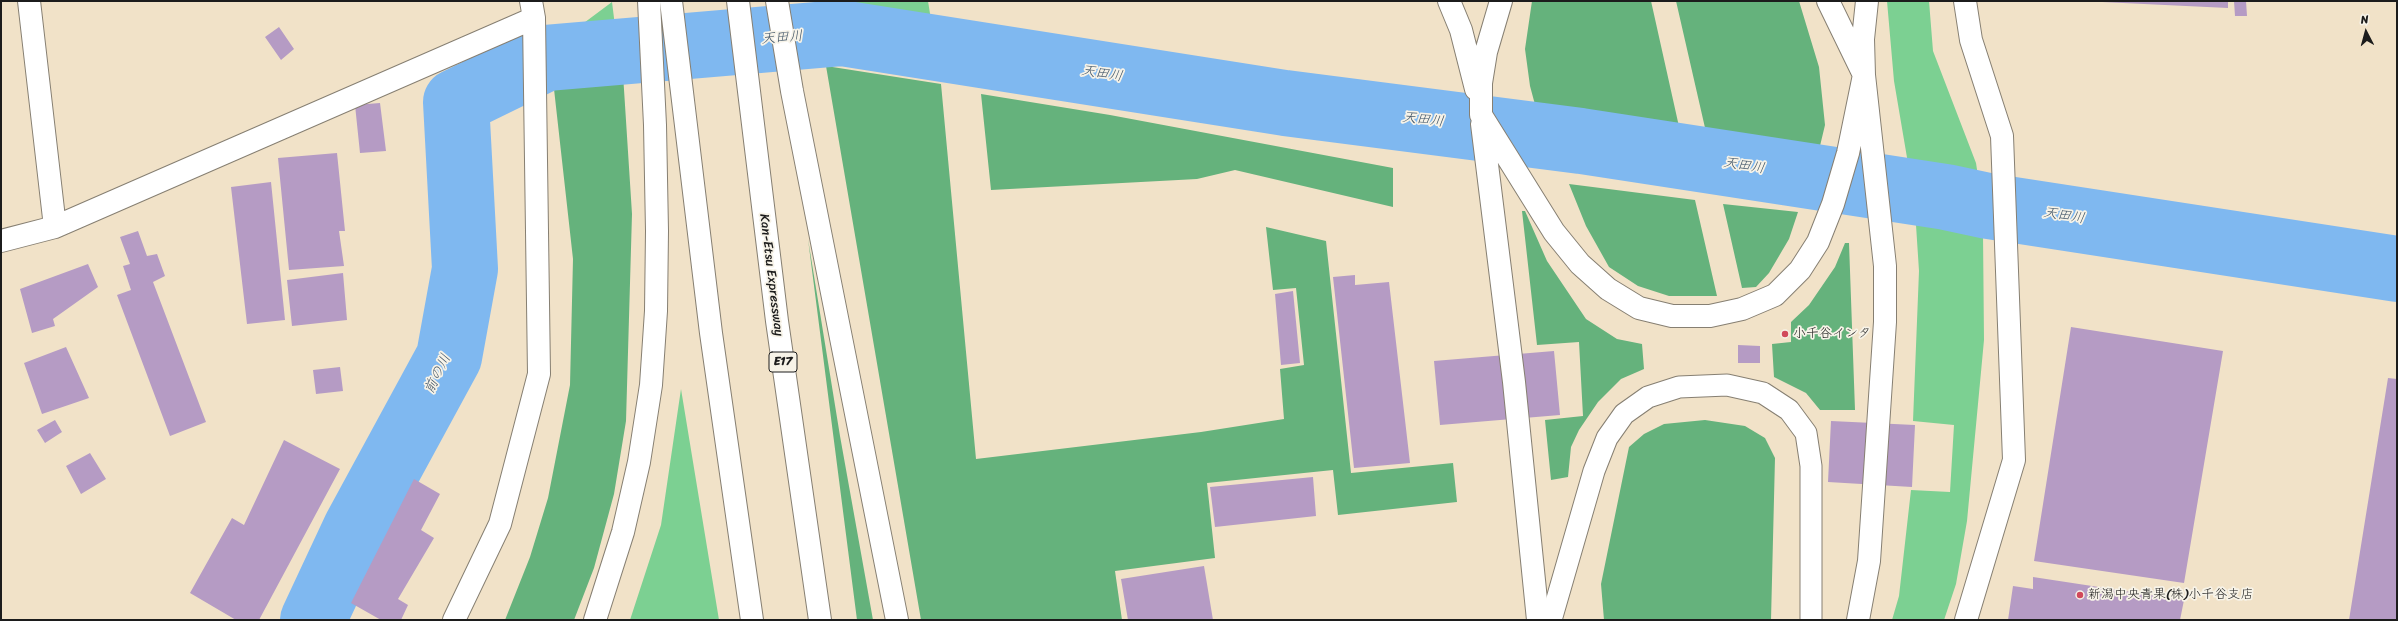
<!DOCTYPE html>
<html>
<head>
<meta charset="utf-8">
<style>
  body { margin:0 }
  #map { position:relative; width:2398px; height:621px; overflow:hidden; background:#f1e2c8; font-family:Sriracha,sans-serif }
  canvas { display:block }
  .frame { position:absolute; inset:0; border:2px solid #1c1c1c; pointer-events:none }
  .north { position:absolute; left:2346px; top:12px; width:40px; height:40px; -webkit-text-stroke:3px #f7f3e8; paint-order:stroke; rotate:354deg; font-size:11px; font-weight:700; line-height:16px; text-align:center; color:#1c1c1c }
  .north::after { content:''; display:block; margin:auto; width:14px; height:18px; background:#1c1c1c; clip-path:polygon(50% 0,100% 100%,50% 72%,0 100%) }
</style>
</head>
<body>
<div id="map">
<canvas width="2398" height="621"></canvas>
<div class="frame"></div>
<div class="north">N</div>
</div>
<script>
const context = document.querySelector('canvas').getContext('2d');
context.lineJoin = 'round';
function paint(path, color) { context.fillStyle = color; context.fill(path, 'evenodd'); }
const shape = rows => new Path2D(rows.map(r => 'M' + r).join(''));
function stroke(path, color, width, dash) { context.strokeStyle = color; context.lineWidth = width; context.lineCap = dash ? 'butt' : 'round'; context.setLineDash(dash || []); context.stroke(path); }
function drawText(font, color, halo, rows, align = 'center') {
  context.font = font + ' Sriracha,"Klee One",sans-serif'; context.lineWidth = 3.5; context.setLineDash([]); context.textBaseline = 'middle'; context.strokeStyle = halo; context.fillStyle = color; for (const [text, x, y, turn = 0] of rows) {
    context.save(); context.translate(x, y); context.rotate((+turn || 0) * Math.PI / 180); context.textAlign = isNaN(turn) ? turn : align; if (halo) context.strokeText(text, 0, 0); context.fillText(text, 0, 0); context.restore();
  }
}
const green = shape([
  [818,1,928,1,934,39,821,22],
  [1887,1,1929,1,1933,51,1976,163,1981,196,1912,187,1894,81],
  [612,2,617,42,599,45,587,26,575,35,582,49,554,53,553,46],
  [1916,225,1983,234,1984,340,1967,521,1956,584,1944,620,1892,620,1899,596,1911,490,1950,492,1954,425,1913,421,1919,271],
  [681,389,719,620,630,620,661,525]
]);
const forest = shape([
  [1532,1,1651,1,1684,149,1541,127,1530,86,1525,49],
  [1676,1,1799,1,1819,67,1825,125,1814,171,1711,154],
  [826,66,941,84,976,459,1201,432,1284,419,1280,369,1304,365,1296,288,1273,290,1266,227,1326,241,1351,473,1453,463,1457,502,1338,515,1333,470,1207,483,1215,558,1115,571,1122,620,921,620],
  [623,74,632,214,626,421,614,494,594,568,574,620,505,620,530,557,548,498,570,385,573,259,554,89,585,76],
  [981,94,1110,115,1393,168,1393,207,1235,170,1197,179,991,190],
  [1569,184,1695,200,1717,296,1669,296,1638,286,1609,267,1586,226],
  [1723,204,1798,212,1789,239,1769,273,1756,287,1742,288],
  [1522,211,1525,211,1547,261,1586,319,1617,339,1642,344,1644,369,1621,379,1598,402,1579,430,1571,447,1568,477,1551,480,1545,420,1583,416,1579,342,1537,345],
  [808,239,840,436,873,620,857,620],
  [1845,243,1849,243,1855,410,1820,410,1806,393,1774,377,1772,344,1791,342,1791,322,1809,305,1835,267],
  [1705,420,1745,426,1765,438,1775,458,1771,620,1604,620,1601,584,1629,447,1644,434,1664,424]
]);
const river = shape([
  [313,620,356,528,449,357,465,269,456,102,546,58,841,33,1285,103,1581,141,1946,197,1988,206,2397,269]
]);
const building = shape([
  [2102,1,2228,1,2228,8,2102,2],
  [2234,1,2246,1,2247,16,2235,16],
  [279,27,294,49,281,60,265,37],
  [380,103,386,151,360,153,355,105],
  [337,153,345,231,339,231,344,266,289,270,278,158],
  [271,182,285,320,247,324,231,187],
  [138,231,147,256,157,254,165,276,153,282,206,422,170,436,117,295,131,290,123,266,130,264,120,237],
  [88,264,98,287,53,319,55,326,32,333,20,289],
  [343,273,347,320,292,326,287,280],
  [1355,275,1355,285,1389,282,1410,463,1354,468,1333,277],
  [1293,291,1300,363,1281,365,1275,294],
  [2071,327,2223,351,2184,583,2034,561],
  [1738,345,1760,346,1760,363,1738,363],
  [66,347,89,398,42,414,24,363],
  [1554,351,1560,415,1440,425,1434,361],
  [340,367,343,391,316,394,313,370],
  [2388,378,2397,379,2397,620,2349,620],
  [55,420,62,432,45,443,37,430],
  [1831,421,1915,425,1912,487,1828,482],
  [284,440,340,469,259,620,236,620,190,593,232,518,244,525],
  [90,453,106,479,81,494,66,466],
  [1313,477,1316,516,1215,527,1210,487],
  [414,479,440,494,421,530,434,538,398,599,408,605,401,620,381,620,351,603],
  [1204,566,1213,620,1128,620,1121,579],
  [2033,577,2184,600,2180,620,2008,620,2013,586,2033,589]
]);
const service = shape([
  [1551,620,1594,471,1607,438,1624,414,1648,397,1679,387,1727,385,1763,393,1789,410,1806,433,1811,466,1811,620]
]);
const minor = shape([
  [29,1,55,227],
  [1965,1,1971,40,2002,136,2014,460,1966,620],
  [1,241,55,227,534,18],
  [454,620,500,524,539,374,534,18,531,1]
]);
const motorway = shape([
  [671,1,711,333,752,620],
  [738,1,777,321,820,620],
  [777,1,792,91,897,620],
  [1449,1,1461,30,1476,89],
  [1501,1,1486,52,1481,83,1481,115,1554,232,1580,264,1608,289,1639,308,1672,316,1710,316,1742,309,1775,295,1800,270,1818,242,1833,204,1848,153,1864,75,1828,1],
  [1482,124,1514,382,1538,620],
  [595,620,623,532,639,462,651,385,656,311,657,231,655,125,649,1],
  [1858,620,1869,561,1885,322,1885,266,1864,75,1863,39,1867,1]
]);
const markers = [
  [1785,334,4,"#d1495b"],
  [2080,595,4,"#d1495b"]
];
const shields = [
  [783,362,28]
];
const shieldNames = [
  ["E17",783,362]
];
const streetNames = [
  ["Kan-Etsu Expressway",771,275,83]
];
const poiNames = [
  ["小千谷インタ",1793,334],
  ["新潟中央青果(株)小千谷支店",2088,595]
];
const waterNames = [
  ["天田川",782,38,-5],
  ["天田川",1102,74,9],
  ["天田川",1423,120,7],
  ["天田川",1744,166,9],
  ["天田川",2064,216,9],
  ["前の川",438,374,-64]
];
paint(green, '#7cd092');
paint(forest, '#65b27c');
stroke(river, '#7fb8f0', 66);
paint(building, '#b59bc4');
stroke(service, '#867f72', 23);
stroke(minor, '#867f72', 24);
stroke(motorway, '#867f72', 24);
stroke(service, '#fff', 21);
stroke(minor, '#fff', 22);
stroke(motorway, '#fff', 22);
for (const [x, y, r, color] of markers) { const dot = new Path2D(); dot.arc(x, y, r, 0, 2 * Math.PI); context.fillStyle = color; context.fill(dot); stroke(dot, '#f7f3e8', 1.5); }
for (const [x, y, w] of shields) { const box = new Path2D(); box.roundRect(x - w / 2, y - 10, w, 20, 3); context.fillStyle = '#f7f3e8'; context.fill(box); stroke(box, '#1c1c1c', 1); }
drawText('bold 12px', '#1c1c1c', null, shieldNames);
drawText('13px', '#1c1c1c', '#f7f3e8', streetNames);
drawText('13px', '#1c1c1c', '#f7f3e8', poiNames, 'left');
drawText('italic 14px', '#3f5366', '#f7f3e8', waterNames);
</script>
</body>
</html>
